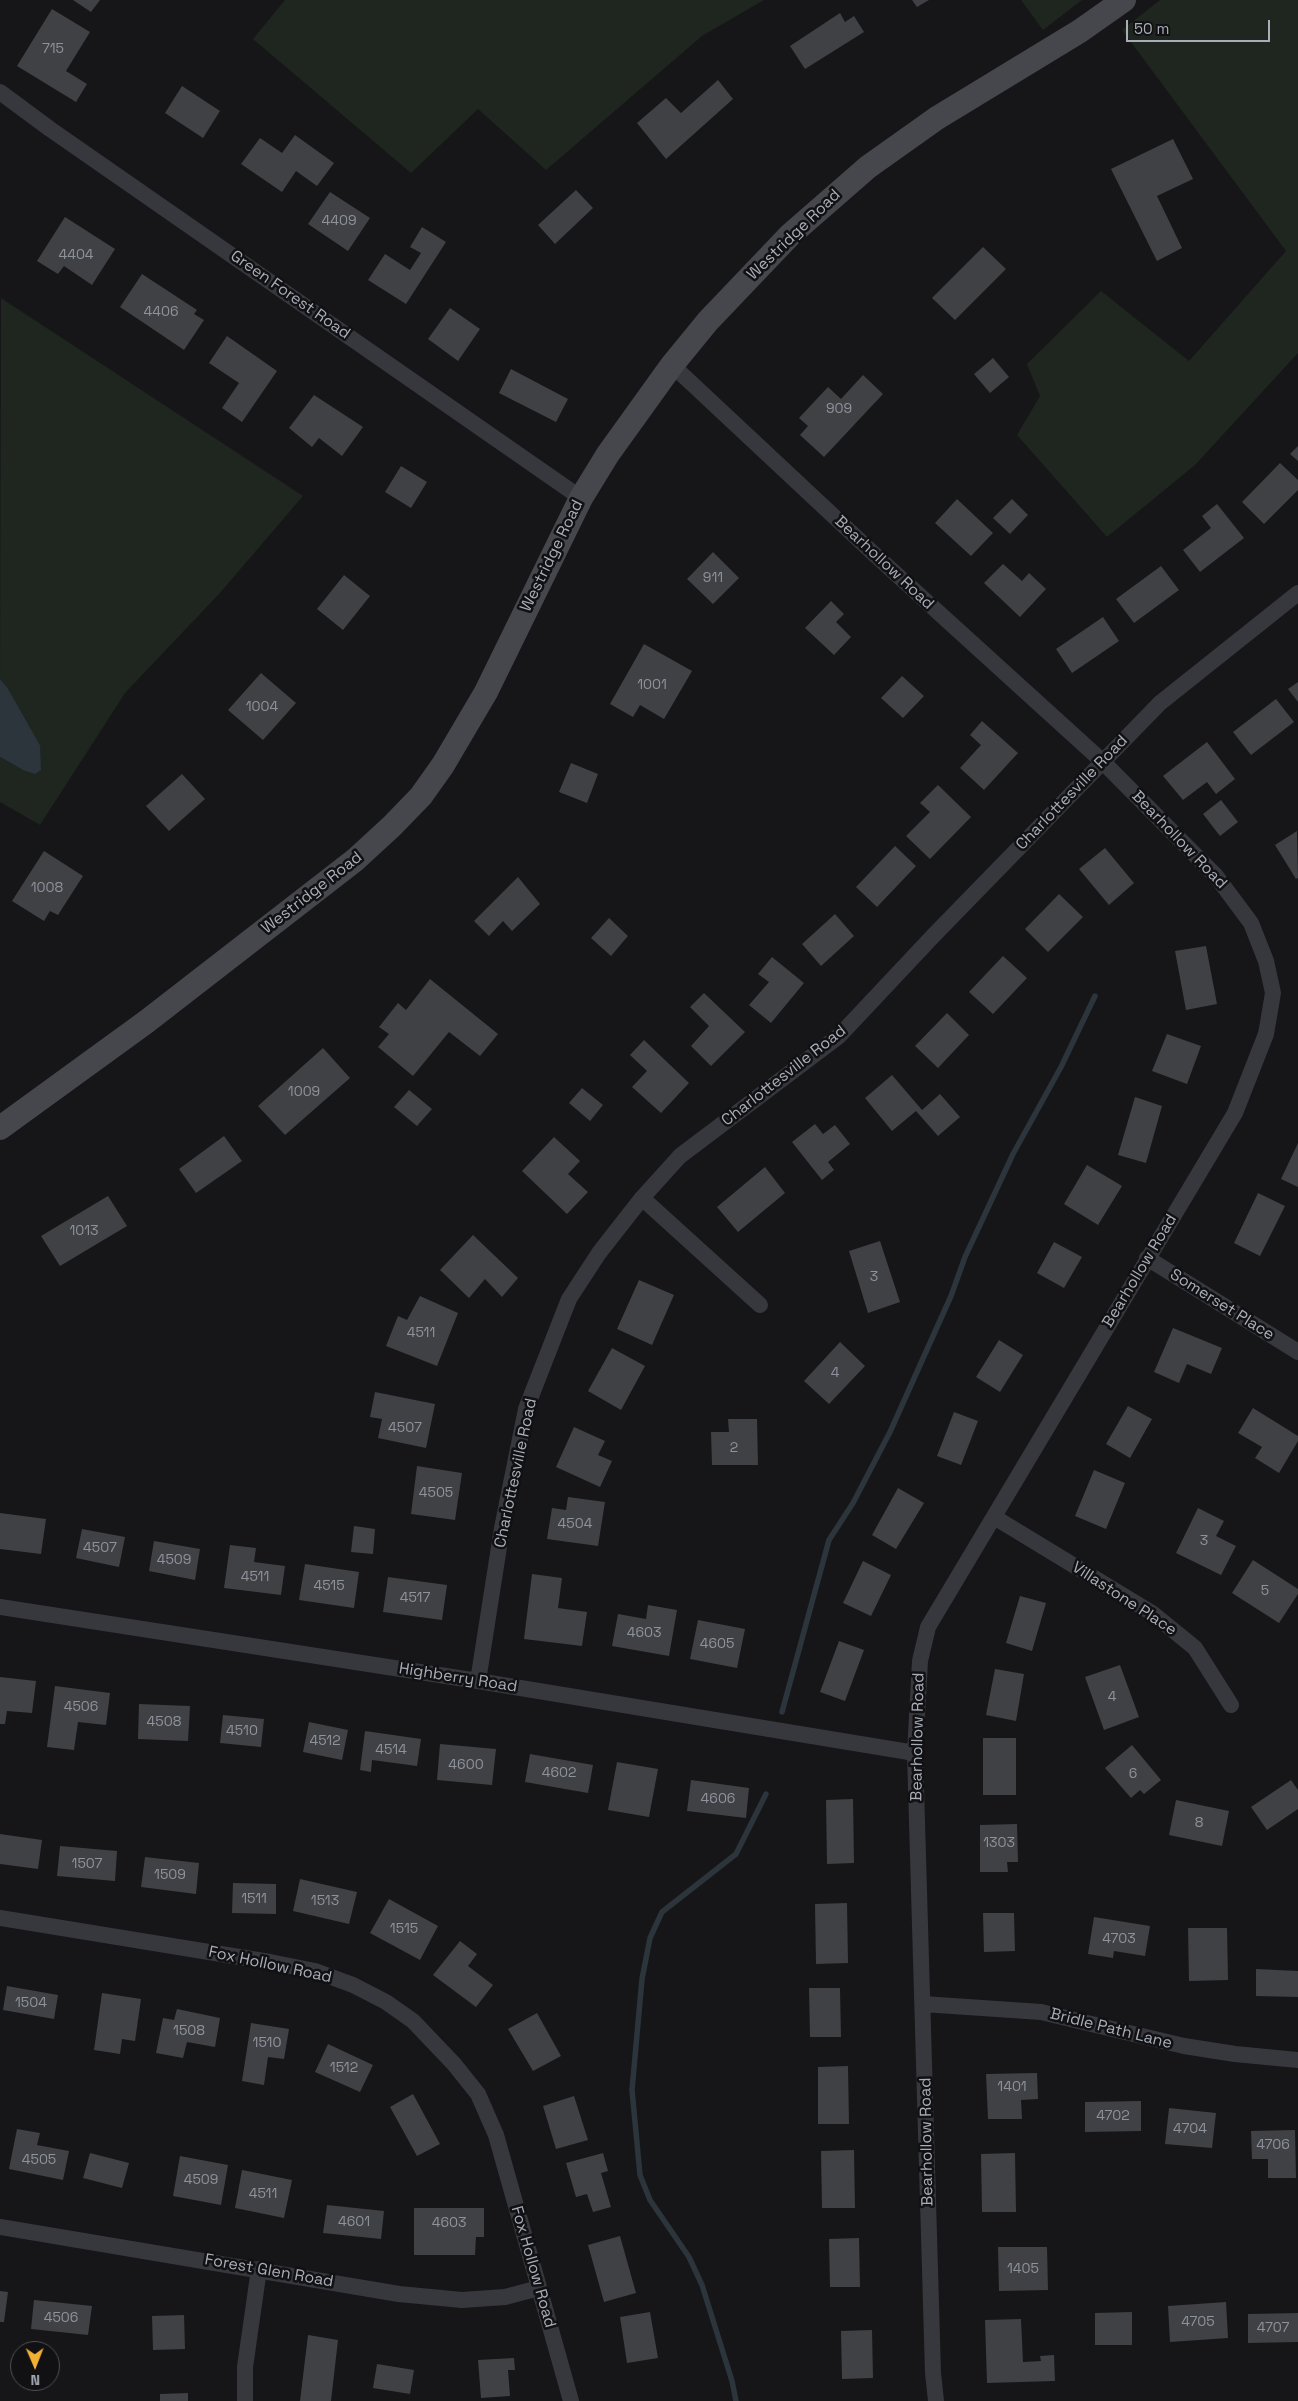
<!DOCTYPE html>
<html>
<head>
<meta charset="utf-8">
<style>
  body { margin:0 }
  #map { position:relative; width:1298px; height:2401px; overflow:hidden; background:#161618; font-family:"Space Grotesk",sans-serif }
  canvas { display:block }
  .north { position:absolute; left:10px; top:2341px; width:50px; height:50px; box-sizing:border-box; background:#111113; border:1px solid #4d4f55; border-radius:50%; rotate:179deg; font-size:14px; font-weight:700; line-height:20px; text-align:center; color:#a8adb8 }
  .north::after { content:''; display:block; margin:auto; width:18px; height:22px; background:#f2b134; clip-path:polygon(50% 0,100% 100%,50% 72%,0 100%) }
  .scale { position:absolute; left:1126px; top:20px; width:144px; height:22px; box-sizing:border-box; border:2px solid #a8adb8; border-top:0; padding-left:6px; font-size:15px; line-height:18px; white-space:nowrap; color:#a8adb8; -webkit-text-stroke:4px #111113; paint-order:stroke }
</style>
</head>
<body>
<div id="map">
<canvas width="1298" height="2401"></canvas>
<div class="north">N</div>
<div class="scale">50 m</div>
</div>
<script>
const context = document.querySelector('canvas').getContext('2d');
context.lineJoin = 'round';
function paint(path, color) { context.fillStyle = color; context.fill(path, 'evenodd'); }
const shape = rows => new Path2D(rows.map(r => 'M' + r).join(''));
function stroke(path, color, width, dash) { context.strokeStyle = color; context.lineWidth = width; context.lineCap = dash ? 'butt' : 'round'; context.setLineDash(dash || []); context.stroke(path); }
function drawText(font, color, halo, rows, align = 'center') {
  context.font = font + ' "Space Grotesk",sans-serif'; context.lineWidth = 5; context.setLineDash([]); context.textBaseline = 'middle'; context.strokeStyle = halo; context.fillStyle = color; for (const [text, x, y, turn = 0] of rows) {
    context.save(); context.translate(x, y); context.rotate((+turn || 0) * Math.PI / 180); context.textAlign = isNaN(turn) ? turn : align; if (halo) context.strokeText(text, 0, 0); context.fillText(text, 0, 0); context.restore();
  }
}
const green = shape([
  [285,0,764,0,702,36,546,170,478,109,411,173,253,39],
  [1021,0,1082,0,1043,30],
  [1160,0,1298,0,1298,353,1195,465,1107,537,1017,435,1040,396,1027,364,1101,291,1189,361,1286,251,1122,30],
  [1,298,303,496,219,594,125,693,40,825,0,802,0,757,23,770,40,745,7,687,0,679]
]);
const water = shape([
  [0,679,7,687,40,745,41,770,35,774,23,770,0,757]
]);
const stream = shape([
  [782,1712,829,1540,853,1503,890,1432,951,1296,965,1257,1013,1154,1061,1067,1095,996],
  [736,2401,732,2381,702,2285,689,2257,650,2200,640,2175,632,2090,642,1979,650,1938,662,1912,736,1854,766,1794]
]);
const building = shape([
  [73,0,100,0,91,12],
  [912,0,929,0,917,7],
  [52,9,90,32,66,71,87,84,76,102,17,66],
  [840,13,845,22,854,16,864,32,805,69,790,46],
  [718,80,733,99,666,159,637,123,666,98,681,113],
  [182,86,220,111,203,138,165,113],
  [295,135,334,163,317,186,296,171,282,192,241,164,260,138,282,153],
  [1173,139,1193,179,1157,196,1182,248,1157,261,1111,169],
  [576,190,593,208,555,244,538,225],
  [330,192,370,218,348,251,308,224],
  [65,217,115,249,92,285,64,266,58,274,37,261],
  [422,227,446,242,406,304,368,280,385,254,410,270,421,253,410,247],
  [983,247,1006,269,955,320,932,298],
  [142,274,197,310,194,314,204,320,184,350,120,307],
  [450,308,480,329,458,361,428,339],
  [227,336,277,371,242,422,222,408,239,383,209,363],
  [993,358,1009,377,990,393,974,374],
  [511,369,568,399,556,422,499,393],
  [863,375,883,394,824,457,800,435,808,426,799,418,828,387,841,399],
  [314,395,363,427,342,456,319,438,312,447,289,428],
  [1298,446,1298,461,1290,454],
  [1280,463,1298,480,1298,490,1264,524,1242,502],
  [401,466,427,482,411,508,385,492],
  [957,499,993,533,971,556,935,523],
  [1012,499,1028,515,1010,534,993,518],
  [1217,504,1244,538,1200,572,1183,550,1211,528,1202,516],
  [713,552,739,578,713,604,687,579],
  [1003,564,1022,581,1029,573,1046,589,1020,617,984,583],
  [1161,566,1179,590,1134,623,1116,599],
  [344,575,370,596,343,630,317,609],
  [831,601,844,614,836,622,851,637,834,655,805,628],
  [1103,617,1119,641,1072,673,1056,649],
  [644,644,692,671,664,719,640,705,633,717,610,704],
  [261,673,296,703,263,740,228,710],
  [902,676,924,696,903,718,881,698],
  [1298,682,1298,702,1288,689],
  [1276,699,1294,722,1251,755,1233,732],
  [982,721,1018,753,984,790,960,768,981,745,970,735],
  [1207,742,1235,779,1216,794,1207,782,1183,800,1163,776],
  [571,763,598,774,587,803,559,792],
  [182,774,205,799,169,831,146,806],
  [938,785,971,817,930,859,906,836,930,812,920,803],
  [1221,800,1238,822,1220,836,1203,814],
  [1297,831,1298,878,1296,879,1275,845],
  [895,846,916,866,877,907,856,887],
  [1105,848,1134,883,1109,905,1079,869],
  [44,851,83,876,58,915,50,911,44,921,12,901],
  [518,877,540,904,512,931,503,921,489,936,474,921],
  [1059,894,1083,917,1048,952,1025,929],
  [835,914,854,936,821,966,802,944],
  [609,918,628,936,611,956,591,938],
  [1206,946,1217,1004,1186,1010,1175,951],
  [1003,956,1027,978,993,1014,969,992],
  [772,957,804,983,771,1023,749,1005,769,982,758,974],
  [430,979,498,1034,480,1056,449,1032,413,1076,378,1047,389,1034,379,1027,398,1003,406,1010],
  [704,993,745,1032,711,1066,691,1046,709,1026,690,1007],
  [947,1013,969,1035,938,1068,915,1046],
  [1167,1034,1201,1046,1187,1084,1152,1071],
  [644,1040,689,1083,661,1113,632,1087,647,1071,630,1055],
  [323,1048,350,1078,285,1135,258,1106],
  [892,1075,922,1110,940,1094,960,1117,938,1136,916,1111,892,1131,865,1098],
  [582,1088,603,1105,590,1121,569,1103],
  [409,1090,432,1109,417,1126,394,1107],
  [1135,1097,1162,1106,1146,1163,1118,1155],
  [815,1124,823,1134,835,1125,850,1144,828,1162,834,1170,822,1180,792,1142],
  [224,1136,242,1161,196,1193,179,1169],
  [554,1137,580,1161,568,1174,588,1192,567,1214,522,1171],
  [1298,1143,1298,1187,1281,1179],
  [1087,1165,1122,1186,1098,1225,1064,1204],
  [765,1167,785,1193,738,1232,717,1207],
  [1258,1193,1285,1206,1260,1256,1234,1243],
  [108,1196,127,1226,60,1266,41,1236],
  [473,1235,518,1278,502,1297,485,1279,469,1298,440,1270],
  [880,1241,900,1302,868,1313,849,1251],
  [1054,1242,1082,1257,1064,1288,1037,1273],
  [639,1280,674,1295,652,1345,617,1329],
  [420,1296,458,1313,437,1366,386,1346,398,1316,407,1320],
  [1173,1328,1222,1348,1211,1374,1187,1364,1179,1383,1154,1372],
  [999,1340,1023,1355,1000,1392,976,1377],
  [840,1342,865,1366,829,1404,804,1381],
  [612,1348,645,1366,621,1410,588,1391],
  [375,1392,435,1404,426,1448,378,1438,382,1419,370,1417],
  [1128,1406,1152,1419,1130,1458,1106,1444],
  [1253,1408,1298,1436,1298,1441,1279,1473,1255,1458,1262,1447,1238,1433],
  [954,1412,978,1421,961,1465,937,1456],
  [728,1419,757,1419,758,1465,712,1465,711,1432,729,1432],
  [574,1427,605,1441,598,1455,612,1461,600,1487,556,1467],
  [417,1466,462,1473,455,1520,411,1514],
  [1094,1470,1125,1483,1106,1529,1075,1516],
  [898,1488,924,1503,896,1549,872,1535],
  [568,1497,605,1502,598,1546,547,1539,552,1508,566,1510],
  [1198,1508,1224,1521,1216,1536,1236,1546,1221,1575,1176,1553],
  [0,1513,46,1519,41,1554,0,1549],
  [354,1526,375,1529,373,1554,351,1552],
  [82,1529,125,1537,119,1567,76,1558],
  [154,1541,200,1549,195,1580,149,1571],
  [230,1545,256,1548,254,1562,285,1566,281,1595,224,1588],
  [1253,1560,1298,1589,1298,1594,1279,1623,1232,1593],
  [863,1561,891,1575,871,1616,843,1603],
  [305,1564,359,1572,354,1608,299,1600],
  [532,1574,562,1578,558,1608,587,1612,582,1646,524,1639],
  [388,1577,447,1585,442,1620,383,1612],
  [1020,1596,1046,1603,1032,1651,1006,1643],
  [648,1605,677,1610,669,1656,612,1646,618,1614,646,1619],
  [698,1620,745,1629,737,1668,690,1659],
  [839,1641,864,1650,845,1701,820,1692],
  [1120,1665,1139,1717,1104,1730,1085,1677],
  [995,1669,1024,1674,1016,1721,986,1715],
  [0,1677,36,1681,32,1713,7,1711,5,1724,0,1724],
  [55,1686,110,1693,106,1725,78,1722,74,1750,47,1747],
  [139,1704,190,1706,188,1741,138,1739],
  [223,1715,264,1719,261,1747,220,1743],
  [309,1722,348,1730,342,1760,303,1752],
  [365,1731,421,1739,417,1766,372,1760,371,1772,360,1770],
  [983,1738,1016,1738,1016,1795,983,1795],
  [440,1744,496,1749,492,1785,437,1780],
  [1132,1745,1161,1780,1144,1794,1140,1790,1131,1798,1105,1768],
  [530,1754,593,1765,588,1793,525,1782],
  [617,1762,658,1769,649,1817,608,1810],
  [691,1780,749,1788,746,1818,687,1811],
  [1291,1780,1298,1790,1298,1809,1267,1830,1251,1807],
  [853,1799,854,1863,827,1864,826,1800],
  [1176,1800,1229,1811,1222,1846,1169,1835],
  [1017,1824,1018,1862,1007,1862,1008,1872,980,1872,980,1825],
  [0,1834,42,1840,38,1869,0,1864],
  [60,1846,117,1851,115,1881,57,1876],
  [145,1857,199,1863,196,1894,141,1887],
  [300,1879,357,1892,349,1924,293,1911],
  [233,1883,276,1884,276,1914,232,1913],
  [389,1899,438,1926,420,1960,370,1933],
  [847,1903,848,1963,816,1964,815,1904],
  [983,1913,1014,1913,1015,1951,984,1952],
  [1094,1917,1150,1926,1145,1956,1114,1951,1113,1958,1088,1954],
  [1188,1928,1227,1928,1228,1980,1189,1981],
  [460,1941,477,1954,468,1966,493,1985,476,2007,433,1975],
  [1256,1969,1298,1971,1298,1997,1256,1996],
  [7,1986,58,1995,54,2019,3,2010],
  [809,1988,840,1988,841,2037,810,2037],
  [102,1993,141,1999,135,2041,122,2039,120,2054,94,2050],
  [177,2009,220,2018,215,2047,187,2042,183,2058,156,2053,163,2018,174,2020],
  [537,2013,561,2056,533,2071,508,2029],
  [251,2023,289,2029,284,2059,268,2057,264,2085,242,2081],
  [328,2044,373,2065,360,2092,315,2072],
  [848,2066,849,2124,818,2124,818,2067],
  [1037,2073,1038,2099,1021,2100,1022,2119,988,2119,986,2074],
  [413,2094,440,2144,417,2156,390,2107],
  [574,2096,588,2140,556,2149,543,2106],
  [1141,2101,1141,2131,1085,2132,1085,2102],
  [1169,2108,1216,2113,1212,2148,1165,2144],
  [17,2129,40,2133,37,2145,69,2151,63,2180,9,2169],
  [1295,2130,1296,2178,1268,2178,1268,2159,1252,2159,1251,2131],
  [854,2150,855,2208,822,2208,821,2151],
  [90,2153,129,2163,122,2188,83,2178],
  [603,2153,608,2171,601,2173,611,2207,593,2212,587,2194,576,2197,566,2163],
  [1015,2153,1016,2212,982,2212,981,2154],
  [180,2156,228,2165,221,2205,173,2196],
  [242,2170,292,2180,284,2218,235,2208],
  [327,2205,384,2211,381,2239,323,2233],
  [414,2208,484,2208,484,2237,476,2237,475,2255,414,2255],
  [620,2236,636,2293,604,2302,588,2245],
  [859,2238,860,2287,830,2287,829,2239],
  [998,2247,1047,2247,1048,2290,999,2291],
  [0,2291,8,2292,4,2322,0,2322],
  [34,2300,92,2306,88,2335,31,2329],
  [1226,2302,1228,2338,1170,2342,1168,2306],
  [650,2312,658,2358,627,2363,620,2317],
  [1132,2312,1132,2345,1095,2345,1095,2313],
  [1298,2313,1298,2342,1248,2343,1248,2314],
  [184,2315,185,2349,153,2350,152,2316],
  [1021,2319,1023,2362,1041,2361,1040,2356,1054,2355,1055,2381,987,2383,985,2320],
  [872,2330,873,2378,842,2379,841,2331],
  [308,2335,338,2340,331,2401,300,2401],
  [514,2358,515,2370,508,2370,510,2396,481,2398,478,2360],
  [377,2364,414,2370,410,2394,373,2388],
  [188,2393,188,2401,160,2401,160,2394]
]);
const minor = shape([
  [0,92,50,129,581,498],
  [672,365,873,553,1102,761,1216,876,1251,923,1266,961,1273,993,1266,1034,1235,1113,928,1627,920,1661,915,1753,933,2373,936,2401],
  [642,1198,760,1305],
  [1147,1258,1298,1352],
  [994,1517,1152,1613,1195,1648,1231,1705],
  [0,1607,478,1681,915,1753],
  [478,1681,502,1528,526,1409,569,1299,599,1253,642,1198,680,1156,839,1036,934,935,1160,703,1298,593],
  [0,1918,270,1962,315,1971,353,1985,386,2002,413,2021,454,2064,478,2094,496,2135,571,2401],
  [923,2004,1041,2012,1184,2046,1235,2054,1298,2060],
  [0,2227,399,2294,462,2300,505,2297,539,2288],
  [245,2401,245,2367,259,2269]
]);
const secondary = shape([
  [0,1128,146,1022,355,860,392,826,421,796,443,765,486,692,581,498,608,454,672,365,708,321,790,235,868,167,937,118,1080,31,1124,0]
]);
const numberNames = [
  ["715",53,49],
  ["4409",339,221],
  ["4404",76,255],
  ["4406",161,312],
  ["909",839,409],
  ["911",713,578],
  ["1001",652,685],
  ["1004",262,707],
  ["1008",47,888],
  ["1009",304,1092],
  ["1013",84,1231],
  ["3",874,1277],
  ["4511",421,1333],
  ["4",835,1373],
  ["4507",405,1428],
  ["2",734,1448],
  ["4505",436,1493],
  ["4504",575,1524],
  ["3",1204,1541],
  ["4507",100,1548],
  ["4509",174,1560],
  ["4511",255,1577],
  ["4515",329,1586],
  ["5",1265,1591],
  ["4517",415,1598],
  ["4603",644,1633],
  ["4605",717,1644],
  ["4",1112,1697],
  ["4506",81,1707],
  ["4508",164,1722],
  ["4510",242,1731],
  ["4512",325,1741],
  ["4514",391,1750],
  ["4600",466,1765],
  ["4602",559,1773],
  ["6",1133,1774],
  ["4606",718,1799],
  ["8",1199,1823],
  ["1303",999,1843],
  ["1507",87,1864],
  ["1509",170,1875],
  ["1511",254,1899],
  ["1513",325,1901],
  ["1515",404,1929],
  ["4703",1119,1939],
  ["1504",31,2003],
  ["1508",189,2031],
  ["1510",267,2043],
  ["1512",344,2068],
  ["1401",1012,2087],
  ["4702",1113,2116],
  ["4704",1190,2129],
  ["4706",1273,2145],
  ["4505",39,2160],
  ["4509",201,2180],
  ["4511",263,2194],
  ["4601",354,2222],
  ["4603",449,2223],
  ["1405",1023,2269],
  ["4506",61,2318],
  ["4705",1198,2322],
  ["4707",1273,2328]
];
const streetNames = [
  ["Westridge Road",794,235,-44],
  ["Green Forest Road",290,295,35],
  ["Westridge Road",552,556,-64],
  ["Bearhollow Road",884,563,43],
  ["Charlottesville Road",1072,793,-46],
  ["Bearhollow Road",1179,840,46],
  ["Westridge Road",312,893,-38],
  ["Charlottesville Road",784,1076,-38],
  ["Bearhollow Road",1140,1271,-59],
  ["Somerset Place",1222,1305,32],
  ["Charlottesville Road",516,1473,-78],
  ["Villastone Place",1124,1599,33],
  ["Highberry Road",458,1678,9],
  ["Bearhollow Road",918,1737,-89],
  ["Fox Hollow Road",270,1965,12],
  ["Bridle Path Lane",1111,2029,14],
  ["Bearhollow Road",927,2142,-91],
  ["Fox Hollow Road",533,2267,74],
  ["Forest Glen Road",269,2271,10]
];
paint(green, '#1e261f');
paint(water, '#2c353c');
stroke(stream, '#2c353c', 5.5);
paint(building, '#404145');
stroke(minor, '#37383d', 16);
stroke(secondary, '#45474d', 24);
drawText('14px', '#8e929b', null, numberNames);
drawText('16px', '#a8adb8', '#111113', streetNames);
</script>
</body>
</html>
